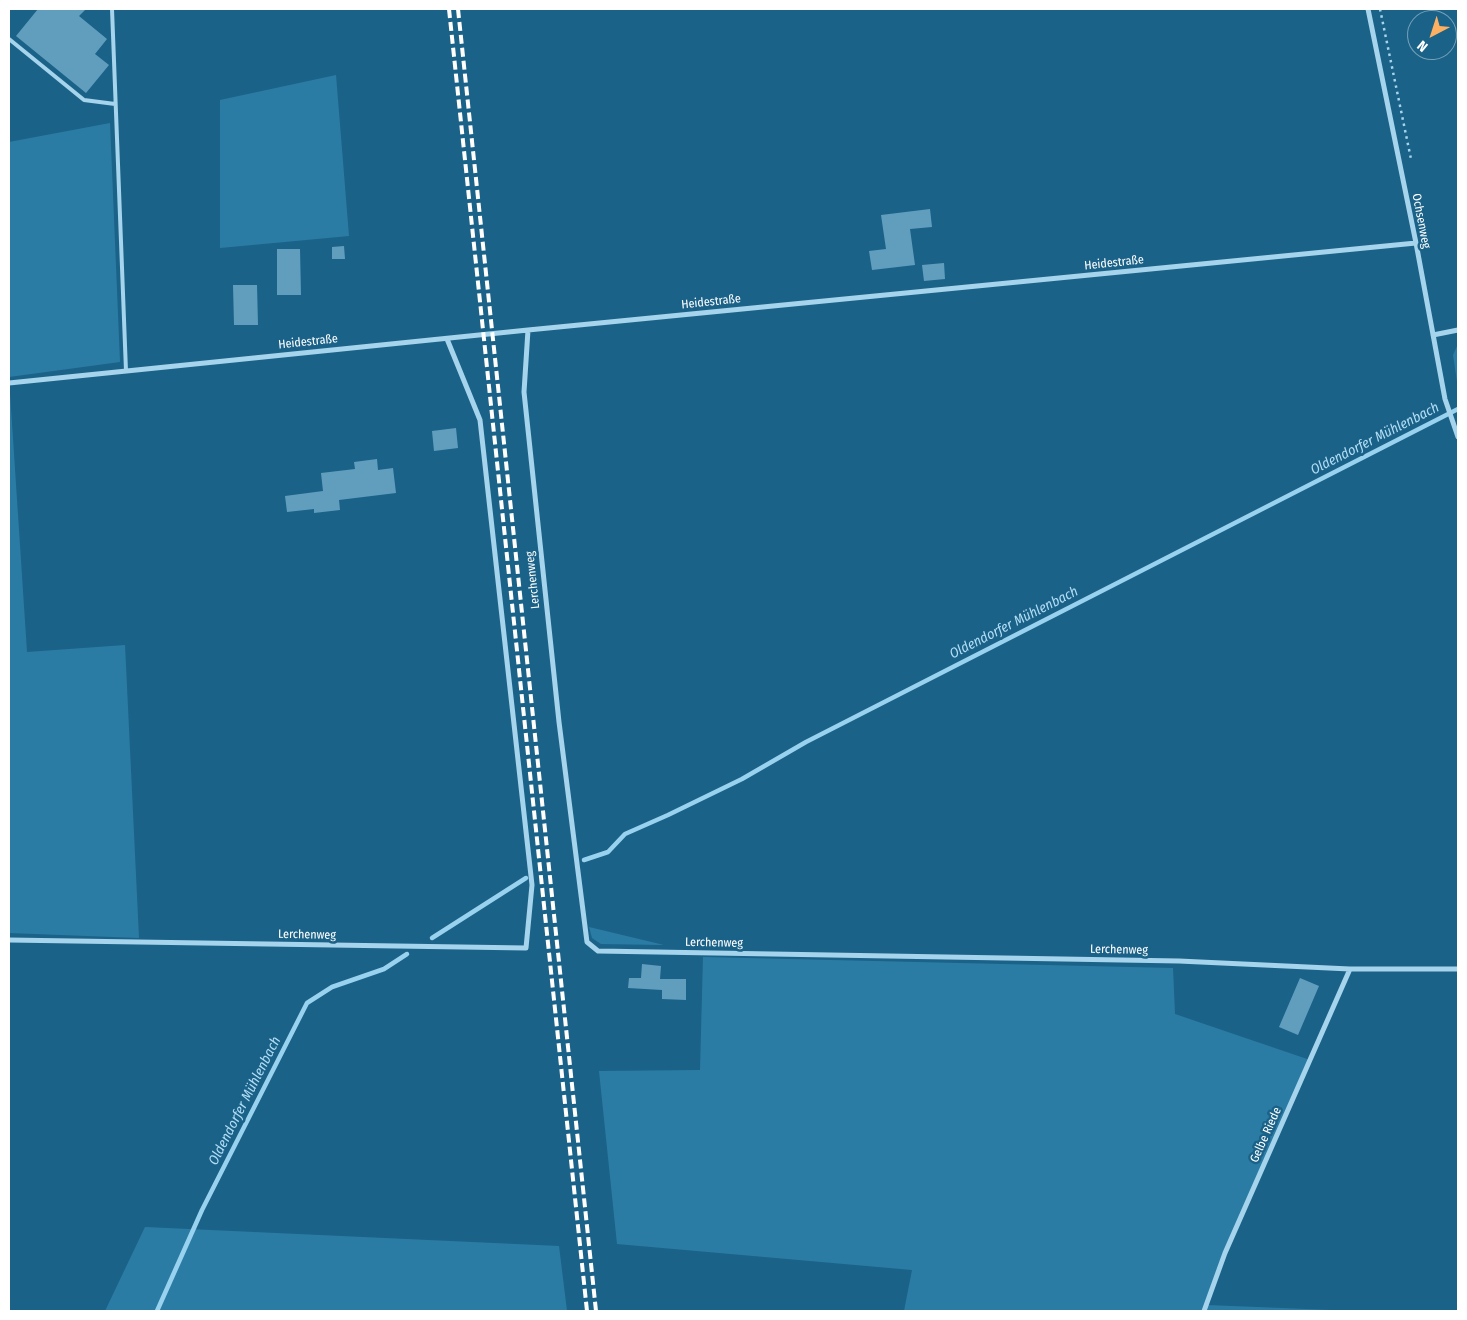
<!DOCTYPE html>
<html>
<head>
<meta charset="utf-8">
<style>
  body { margin:0 }
  #map { position:relative; width:1467px; height:1320px; overflow:hidden; background:#1b6289; font-family:"Fira Sans Condensed",sans-serif }
  canvas { display:block }
  .frame { position:absolute; inset:0; border:10px solid #fff; pointer-events:none }
  .north { position:absolute; left:1407px; top:10px; width:50px; height:50px; box-sizing:border-box; background:#1b6289; border:1px solid #76a1b8; border-radius:50%; rotate:220deg; font-size:14px; font-weight:700; line-height:20px; text-align:center; color:#fff }
  .north::after { content:''; display:block; margin:auto; width:18px; height:22px; background:#feb062; clip-path:polygon(50% 0,100% 100%,50% 72%,0 100%) }
</style>
</head>
<body>
<div id="map">
<canvas width="1467" height="1320"></canvas>
<div class="frame"></div>
<div class="north">N</div>
</div>
<script>
const context = document.querySelector('canvas').getContext('2d');
context.lineJoin = 'round';
function paint(path, color) { context.fillStyle = color; context.fill(path, 'evenodd'); }
const shape = rows => new Path2D(rows.map(r => 'M' + r).join(''));
function stroke(path, color, width, dash) { context.strokeStyle = color; context.lineWidth = width; context.lineCap = dash ? 'butt' : 'round'; context.setLineDash(dash || []); context.stroke(path); }
function drawText(font, color, halo, rows, align = 'center') {
  context.font = font + ' "Fira Sans Condensed",sans-serif'; context.lineWidth = 5; context.setLineDash([]); context.textBaseline = 'middle'; context.strokeStyle = halo; context.fillStyle = color; for (const [text, x, y, turn = 0] of rows) {
    context.save(); context.translate(x, y); context.rotate((+turn || 0) * Math.PI / 180); context.textAlign = isNaN(turn) ? turn : align; if (halo) context.strokeText(text, 0, 0); context.fillText(text, 0, 0); context.restore();
  }
}
const green = shape([
  [336,75,349,236,220,248,220,100],
  [110,123,120,362,9,377,9,142],
  [1458,344,1458,388,1453,355],
  [9,393,10,393,27,652,125,645,139,938,9,933],
  [589,927,664,945,601,944,592,938],
  [703,957,1173,968,1175,1014,1310,1060,1225,1253,1207,1305,1356,1311,904,1311,912,1270,617,1244,599,1071,700,1070],
  [145,1227,559,1246,567,1311,105,1311]
]);
const stream = shape([
  [584,860,608,852,625,834,668,815,742,779,806,742,1458,409],
  [432,938,526,878],
  [157,1311,202,1210,307,1003,332,987,384,969,407,954]
]);
const building = shape([
  [38,9,86,9,79,16,107,39,95,54,109,65,86,93,16,36],
  [930,209,932,227,910,229,915,265,872,270,869,251,886,249,881,215],
  [344,246,345,259,332,259,332,247],
  [277,249,300,249,301,295,277,295],
  [944,263,945,279,924,281,922,265],
  [233,285,257,285,258,325,234,325],
  [456,428,458,448,434,451,432,431],
  [377,459,378,470,393,468,396,493,339,500,340,510,314,513,314,509,287,512,285,496,323,491,321,473,355,469,354,462],
  [642,964,661,966,660,979,686,979,686,1000,662,999,662,990,628,988,629,978,641,978],
  [1300,978,1319,986,1298,1035,1279,1027]
]);
const path = shape([
  [1380,9,1411,159]
]);
const service = shape([
  [112,9,126,371],
  [9,39,84,100,115,104]
]);
const minor = shape([
  [1368,9,1416,243,1445,399,1458,437],
  [528,330,524,392,559,722,587,942,598,951,1179,961,1350,969,1458,969],
  [1433,335,1458,330],
  [9,383,528,330,1416,243],
  [9,940,526,948,532,885,480,420,447,339],
  [1204,1311,1225,1253,1350,969]
]);
const rail = shape([
  [449,9,587,1311],
  [458,9,596,1311]
]);
const streetNames = [
  ["Ochsenweg",1421,221,79],
  ["Heidestraße",1114,263,-6],
  ["Heidestraße",711,302,-6],
  ["Heidestraße",308,342,-6],
  ["Lerchenweg",533,580,-96],
  ["Lerchenweg",307,935,1],
  ["Lerchenweg",714,943,1],
  ["Lerchenweg",1119,950,1],
  ["Gelbe Riede",1266,1135,-66]
];
const waterNames = [
  ["Oldendorfer Mühlenbach",1375,439,-27],
  ["Oldendorfer Mühlenbach",1014,623,-27],
  ["Oldendorfer Mühlenbach",245,1101,-63]
];
paint(green, '#2b7ca5');
stroke(stream, '#98d2ee', 4.5);
paint(building, '#619ebe');
stroke(path, '#a5d4ec', 2.5, [2.5, 4]);
stroke(service, '#a5d4ec', 4);
stroke(minor, '#a5d4ec', 5);
stroke(rail, '#fff', 4, [9, 4]);
drawText('12px', '#fff', '#1b6289', streetNames);
drawText('italic 14px', '#b1ddf4', '#1b6289', waterNames);
</script>
</body>
</html>
